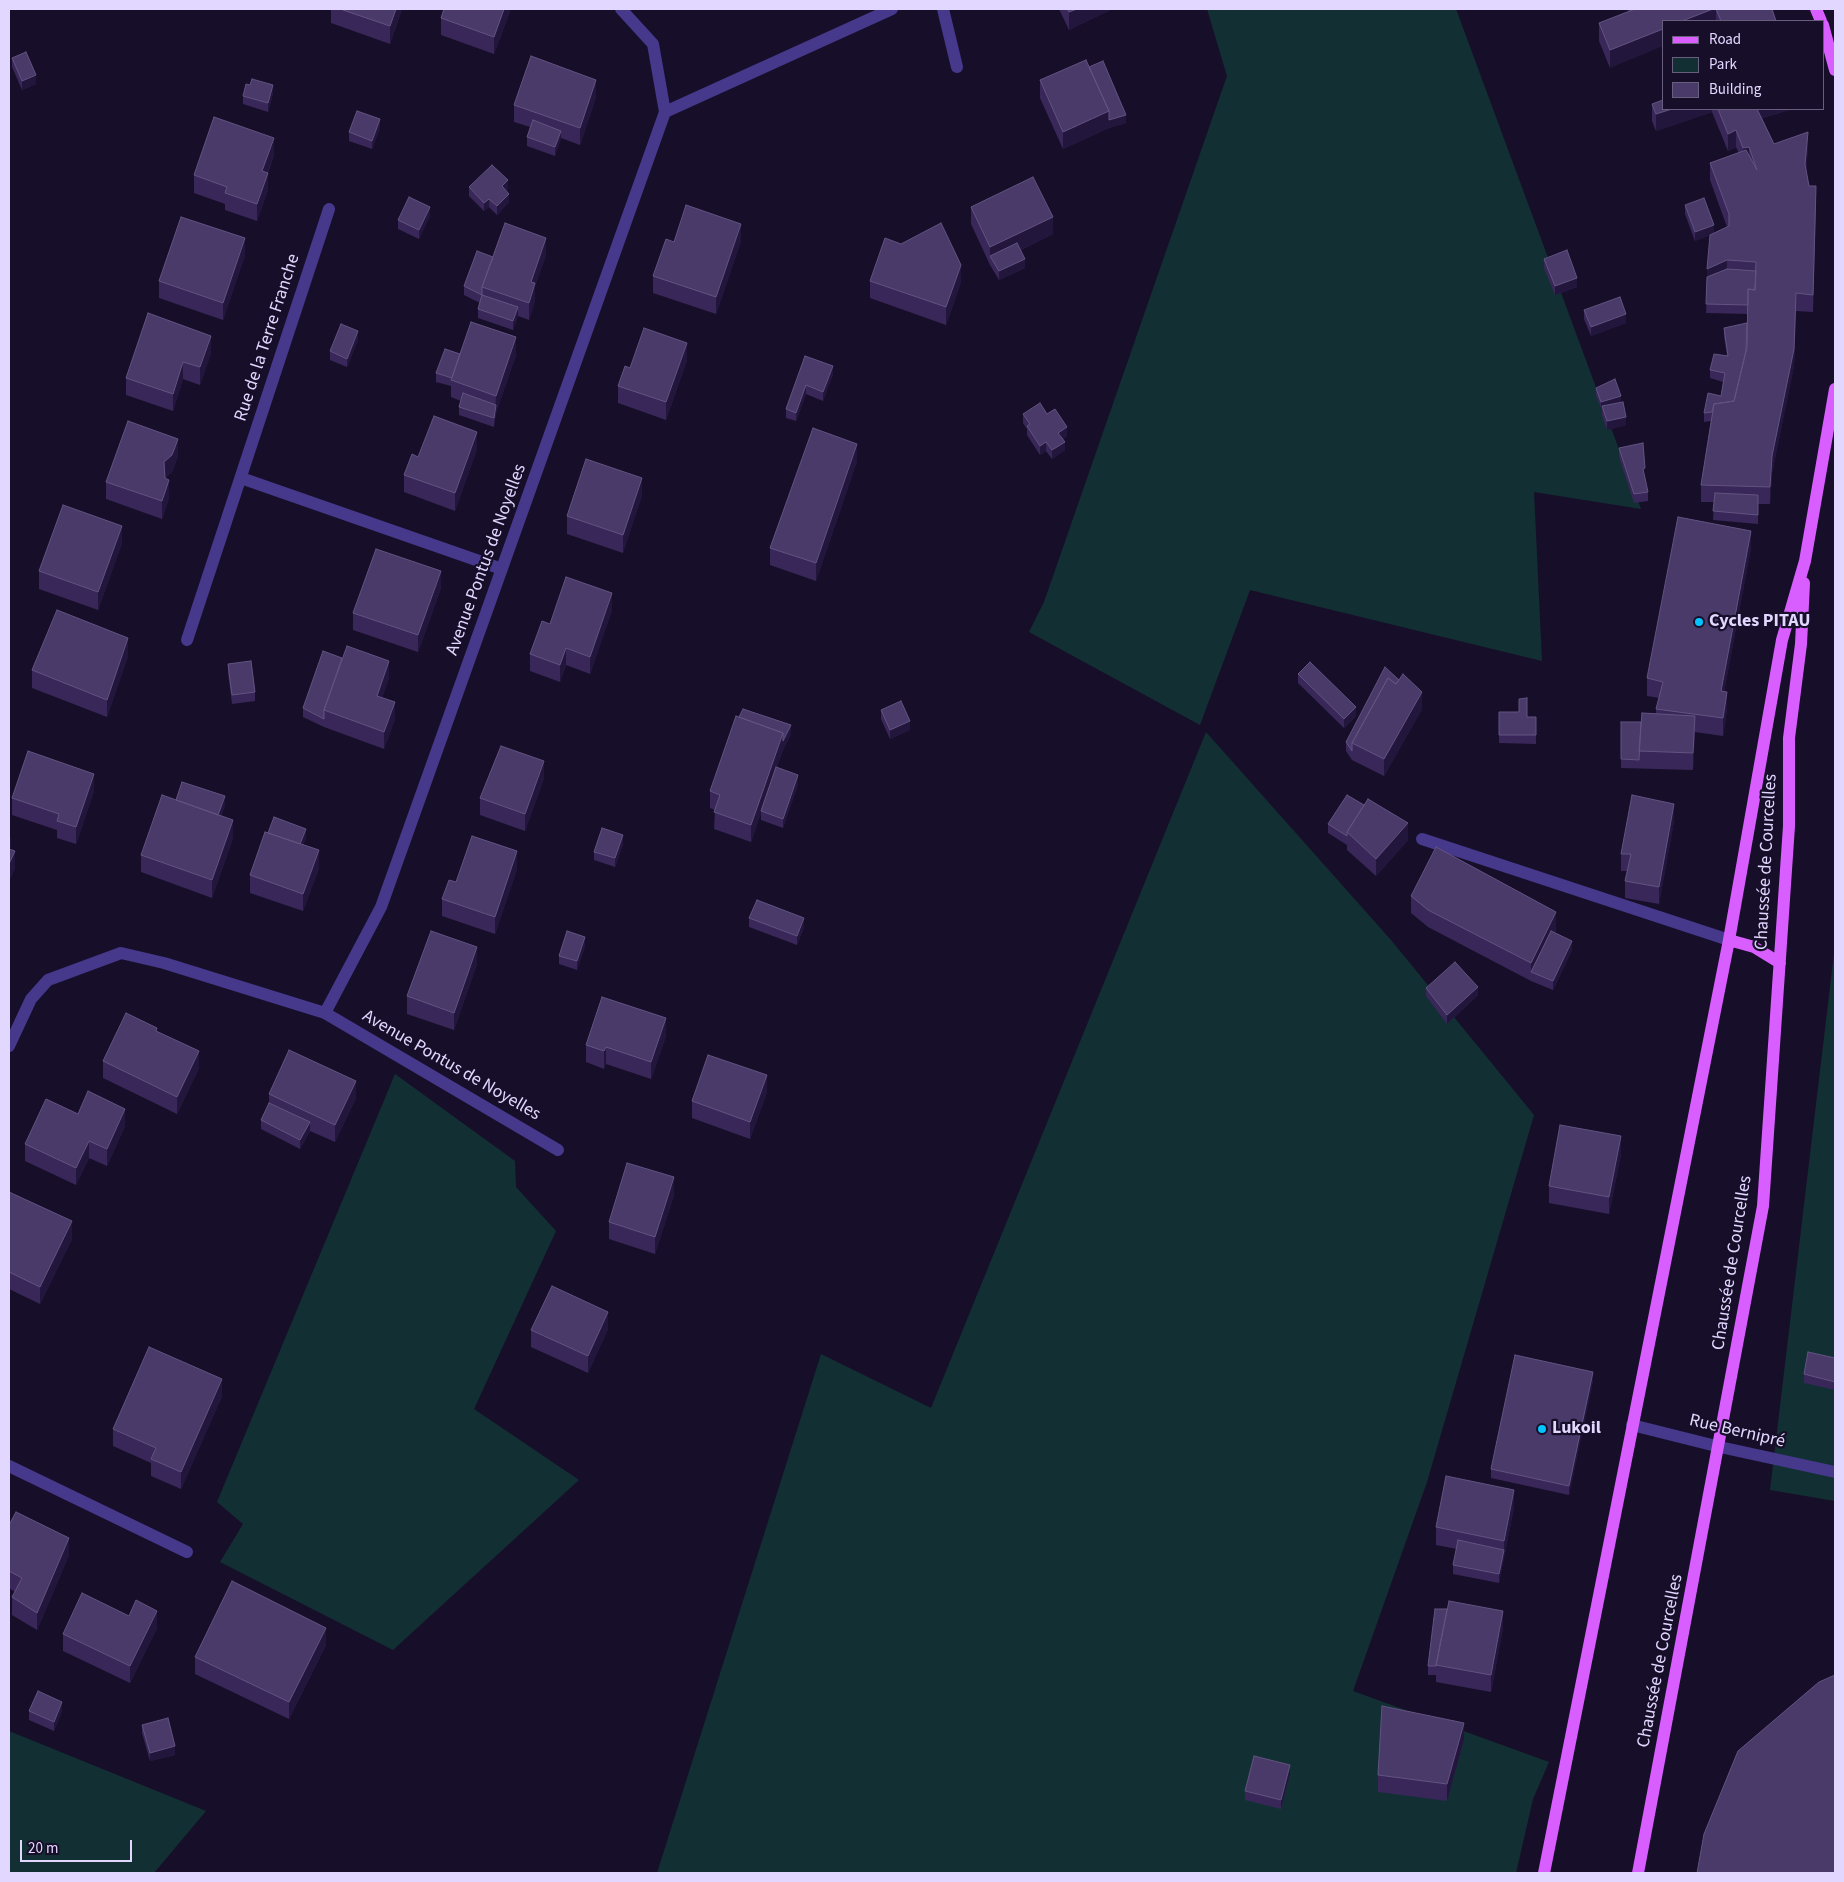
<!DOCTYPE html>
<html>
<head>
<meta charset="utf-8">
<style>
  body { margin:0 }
  #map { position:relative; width:1844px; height:1882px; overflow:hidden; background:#170f29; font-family:"Source Sans 3",sans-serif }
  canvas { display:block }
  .frame { position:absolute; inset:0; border:10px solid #e1d7ff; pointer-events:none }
  .legend { position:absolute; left:1662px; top:20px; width:162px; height:90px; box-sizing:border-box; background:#170f29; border:1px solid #685f7f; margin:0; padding:6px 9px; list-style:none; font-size:15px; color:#e1d7ff }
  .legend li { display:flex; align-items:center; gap:10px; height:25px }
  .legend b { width:25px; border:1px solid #685f7f }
  .scale { position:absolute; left:20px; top:1840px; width:112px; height:22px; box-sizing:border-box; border:2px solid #e1d7ff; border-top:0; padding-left:6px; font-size:15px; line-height:18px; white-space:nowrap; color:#e1d7ff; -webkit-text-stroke:4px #170f29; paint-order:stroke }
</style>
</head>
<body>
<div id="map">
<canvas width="1844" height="1882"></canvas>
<div class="frame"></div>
<ul class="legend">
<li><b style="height:6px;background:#d95eff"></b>Road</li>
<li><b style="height:14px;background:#123034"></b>Park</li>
<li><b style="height:14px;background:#4a3a6a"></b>Building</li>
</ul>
<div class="scale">20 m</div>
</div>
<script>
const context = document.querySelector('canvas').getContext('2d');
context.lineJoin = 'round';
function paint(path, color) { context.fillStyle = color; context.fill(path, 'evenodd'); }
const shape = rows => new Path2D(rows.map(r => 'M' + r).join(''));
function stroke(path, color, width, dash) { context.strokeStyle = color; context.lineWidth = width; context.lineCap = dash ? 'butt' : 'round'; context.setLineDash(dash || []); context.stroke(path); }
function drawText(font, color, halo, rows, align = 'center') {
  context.font = font + ' "Source Sans 3",sans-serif'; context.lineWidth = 4.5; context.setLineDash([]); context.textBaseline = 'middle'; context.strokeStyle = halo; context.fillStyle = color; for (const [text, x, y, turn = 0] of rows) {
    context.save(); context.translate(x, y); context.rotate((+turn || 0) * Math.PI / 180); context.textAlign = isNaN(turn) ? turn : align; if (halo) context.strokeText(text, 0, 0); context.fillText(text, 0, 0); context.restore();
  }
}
const green = shape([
  [1207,9,1456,9,1641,509,1534,492,1542,661,1250,590,1200,725,1029,632,1044,602,1227,76],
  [1206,732,1391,940,1534,1115,1427,1482,1353,1691,1549,1762,1533,1799,1516,1873,657,1873,821,1354,931,1408],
  [1835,945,1835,1501,1770,1490],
  [395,1074,515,1161,516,1187,556,1231,474,1409,579,1480,393,1650,220,1562,243,1524,217,1502],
  [9,1731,206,1811,154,1873,9,1873]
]);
const minor = shape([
  [943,9,957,67],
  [665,112,892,9],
  [241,478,502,569],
  [187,640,329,209],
  [1422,839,1729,940],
  [325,1013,381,907,665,112,653,44,621,9],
  [9,1046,31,999,48,980,121,953,164,963,325,1013,558,1150],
  [1632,1425,1720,1447,1835,1472],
  [9,1466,187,1552]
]);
const major = shape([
  [1816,9,1821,21],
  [1823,25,1835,70],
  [1729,940,1754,947,1780,963],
  [1544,1873,1729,940,1782,640,1805,561,1835,389],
  [1638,1873,1763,1206,1789,826,1789,738,1801,644,1804,583]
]);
const wall = shape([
  [331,9,402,9,390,44,331,23],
  [510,9,510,11,494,54,441,35,441,18],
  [1059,9,1112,9,1069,30],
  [1627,9,1772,9,1776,21,1663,21,1610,68,1599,41,1599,23,1629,12],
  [12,58,36,84,22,90,12,67],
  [1089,67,1126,123,1109,128,1063,149,1040,98,1040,80],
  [273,94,268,112,243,104,243,96],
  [596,97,580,145,561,138,555,156,527,146,527,137,530,127,514,122,514,105],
  [1652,104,1663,109,1793,109,1762,118,1774,144,1808,149,1806,170,1809,186,1816,204,1813,312,1796,311,1794,366,1772,473,1770,504,1758,504,1758,524,1713,520,1714,502,1701,502,1701,485,1711,421,1704,422,1704,413,1721,396,1723,382,1710,378,1710,370,1727,355,1724,337,1724,328,1747,323,1748,314,1706,313,1710,235,1695,241,1685,214,1685,205,1714,233,1727,227,1710,180,1710,163,1739,153,1736,147,1728,151,1712,112,1656,131,1652,121],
  [380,128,372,149,349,141,349,132],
  [274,155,268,173,268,190,257,221,225,210,225,204,194,193,194,175],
  [469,187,508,189,506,190,509,202,497,215,489,207,484,211,469,196],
  [971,207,1053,234,1021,250,1025,268,999,280,990,265,971,224],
  [430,216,419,239,398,229,398,220],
  [741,241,716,314,653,293,653,276,674,242],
  [245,255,223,320,159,298,159,281],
  [546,255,535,286,535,301,529,320,518,316,513,330,478,318,478,309,480,303,464,295,464,286,493,257],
  [1544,259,1577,287,1555,295,1544,268],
  [870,281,961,282,946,325,870,298],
  [1584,310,1626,323,1591,336,1584,319],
  [358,340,347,367,330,360,330,351],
  [211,353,200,385,183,379,173,411,126,395,126,378],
  [460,354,516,355,496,413,494,427,459,415,459,407,461,401,451,397,451,386,436,382,436,373],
  [805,356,833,374,823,401,806,394,796,421,786,418,786,409],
  [687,360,666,420,618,403,618,386,630,368],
  [1596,388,1621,402,1626,425,1607,430,1602,415,1602,410,1596,396],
  [1023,414,1047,414,1067,436,1063,439,1065,450,1052,459,1046,451,1040,455,1027,435,1027,429,1023,423],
  [1619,448,1645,477,1648,492,1648,501,1634,503,1619,457],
  [477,449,455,511,404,492,404,475,418,457],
  [178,456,172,472,165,478,169,498,162,519,106,499,106,482],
  [857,461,816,581,770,565,770,548],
  [642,495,623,553,567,534,567,516],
  [122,543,98,610,39,589,39,571],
  [1751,548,1724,692,1727,710,1723,736,1695,732,1693,770,1621,768,1621,722,1641,722,1656,714,1656,709,1659,698,1647,696,1647,678],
  [441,588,418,652,353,630,353,613],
  [612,610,590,674,566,665,560,682,530,671,530,654,550,624],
  [128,656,107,717,32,688,32,670],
  [228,664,255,692,255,701,232,704,228,673],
  [1298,674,1356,716,1344,728,1298,683],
  [389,678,382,698,395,719,384,749,324,727,303,717,303,708],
  [1422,709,1384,776,1352,760,1346,751,1346,742],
  [881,710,910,730,890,739,881,719],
  [1499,712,1527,717,1536,717,1536,744,1499,743],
  [791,734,783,750,777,767,798,784,783,828,761,820,761,813,751,842,714,829,715,810,710,808,710,791],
  [544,778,525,831,480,815,480,798],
  [94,791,76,844,57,838,57,830,12,815,12,798],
  [176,800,225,805,221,816,233,838,212,898,141,872,141,855],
  [1674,821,1659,904,1625,898,1625,881,1627,871,1621,871,1621,854],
  [1328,824,1408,840,1376,876,1347,850,1347,845,1328,833],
  [268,833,306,838,303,845,319,868,303,911,250,893,250,875],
  [623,844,615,867,594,860,594,852],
  [517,869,495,934,442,916,442,899,456,882],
  [1411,896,1556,929,1555,933,1572,950,1553,990,1531,981,1428,927,1411,913],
  [749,918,804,927,797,945,749,927],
  [585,946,577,970,559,964,559,956],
  [477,964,454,1030,407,1014,407,996],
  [1426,988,1478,995,1447,1024,1426,996],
  [157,1032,199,1068,177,1114,103,1078,103,1061],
  [666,1036,651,1079,606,1064,604,1069,586,1062,586,1045],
  [767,1092,750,1139,692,1118,692,1101],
  [269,1094,356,1098,335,1142,310,1131,300,1149,261,1129,261,1120,269,1103],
  [78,1114,125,1126,107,1166,89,1158,76,1185,25,1161,25,1144],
  [1621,1154,1609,1214,1549,1203,1549,1186],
  [9,1192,72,1239,40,1304,9,1289],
  [674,1195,655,1254,609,1239,609,1222],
  [608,1329,588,1373,531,1347,531,1330],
  [1835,1358,1835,1390,1804,1383,1804,1374],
  [1593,1381,1569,1495,1491,1478,1491,1469],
  [222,1396,181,1489,151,1476,151,1463,113,1446,113,1429],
  [1514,1507,1499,1583,1453,1574,1453,1565,1457,1549,1436,1545,1436,1527],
  [9,1525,69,1555,37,1630,12,1615,12,1597,15,1592,9,1588],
  [129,1616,157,1628,130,1683,63,1651,63,1634],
  [1503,1628,1491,1692,1436,1682,1436,1675,1428,1675,1428,1666],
  [326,1645,289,1719,195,1674,195,1657],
  [29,1711,62,1711,54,1731,29,1720],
  [142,1725,175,1755,150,1761,142,1733],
  [1464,1740,1447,1801,1378,1792,1378,1775],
  [1290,1774,1281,1809,1245,1800,1245,1791]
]);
const shadedWall = shape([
  [396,9,402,9,390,44,390,26],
  [504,9,510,9,510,11,494,54,494,37],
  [1077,9,1112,9,1069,30,1069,12],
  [1713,9,1716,9,1716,21,1682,21],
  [1663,29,1663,46,1610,68,1610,50],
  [36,75,36,84,22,90,22,81],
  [596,80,596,97,580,145,580,128],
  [273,85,273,94,268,112,268,103],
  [1672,109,1712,109,1712,112,1656,131,1656,114],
  [1754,109,1793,109,1754,120],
  [1109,111,1126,115,1126,123,1109,128,1063,149,1063,132],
  [380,119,380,128,372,149,372,141],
  [1736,130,1736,147,1728,151,1728,134],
  [561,131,561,139,555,156,555,147],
  [1808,132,1808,149,1805,181,1805,164],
  [274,138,274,155,262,188,262,171],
  [1749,147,1749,164,1743,165,1743,148],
  [268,173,268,190,257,221,257,204],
  [508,180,508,189,502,194,502,186],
  [509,194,509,202,497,215,497,206],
  [489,199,489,207,484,211,484,203],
  [430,207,430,216,419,239,419,230],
  [1053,217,1053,234,994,263,990,256,990,247],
  [741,224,741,241,716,314,716,297],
  [1714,225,1714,234,1695,241,1695,232],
  [245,238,245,255,223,320,223,303],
  [546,238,546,255,535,286,535,301,529,320,529,303,531,282],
  [1025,259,1025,268,999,280,999,271],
  [1727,260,1727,278,1707,286,1707,269],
  [961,265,961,282,946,325,946,307],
  [1577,278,1577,287,1555,295,1555,286],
  [1796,293,1794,366,1772,473,1770,504,1770,487,1772,456],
  [518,307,518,316,513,330,513,321],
  [1626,314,1626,323,1591,336,1591,327],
  [358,331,358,340,347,367,347,359],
  [211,336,211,353,200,385,200,367],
  [516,337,516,355,496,413,494,427,496,396],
  [687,343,687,360,666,420,666,402],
  [183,362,183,379,173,411,173,394],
  [833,366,833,374,823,401,823,392],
  [806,385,806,394,796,421,796,413],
  [1621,396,1621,405,1602,406,1601,411,1601,402],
  [1626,417,1626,425,1607,430,1607,421],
  [1067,427,1067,436,1058,442,1058,433],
  [477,432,477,449,455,511,455,493],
  [178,439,178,456,172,472,164,480,164,462],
  [1046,442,1046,451,1040,455,1040,446],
  [1065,442,1065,450,1052,459,1052,450],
  [857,444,857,461,816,581,816,563],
  [642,478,642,495,623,553,623,535],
  [169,480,169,498,162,519,162,501],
  [122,526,122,543,98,610,98,592],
  [1751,531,1751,548,1721,708,1721,691],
  [441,571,441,588,418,652,418,635],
  [612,593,612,610,590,674,590,657],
  [128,638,128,656,107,717,107,700],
  [566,648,566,665,560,682,560,665],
  [389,661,389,678,377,713,377,696],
  [1422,692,1422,709,1384,776,1384,759],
  [1727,692,1727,710,1723,736,1723,718],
  [395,702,395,719,384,749,384,732],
  [1356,707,1356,716,1344,728,1344,719],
  [1695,716,1695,733,1693,770,1693,753],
  [910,721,910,730,890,739,890,730],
  [791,725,791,734,783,750,751,842,751,825,783,733],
  [544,761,544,778,525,831,525,814],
  [94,774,94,791,76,844,76,827],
  [798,775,798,784,783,828,783,819],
  [225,796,225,805,215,831,215,823],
  [1674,804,1674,821,1659,904,1659,887],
  [233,820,233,838,212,898,212,880],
  [1408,823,1408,840,1376,876,1376,859],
  [306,829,306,838,298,858,298,849],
  [623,835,623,844,615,867,615,858],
  [11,837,11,846,9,850,9,841],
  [319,850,319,868,303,911,303,894],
  [15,851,15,869,9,881,9,864],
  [517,851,517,869,495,934,495,917],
  [1556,912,1556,929,1535,973,1531,972,1531,963],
  [804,918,804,927,797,945,797,936],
  [585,937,585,946,577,970,577,961],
  [1572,941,1572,950,1553,990,1553,981],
  [477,947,477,964,454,1030,454,1013],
  [1478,987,1478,995,1447,1024,1447,1015],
  [666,1018,666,1036,651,1079,651,1062],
  [606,1047,606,1064,604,1069,604,1051],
  [199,1051,199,1068,177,1114,177,1097],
  [767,1075,767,1092,750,1139,750,1122],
  [356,1081,356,1098,335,1142,335,1125],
  [125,1109,125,1126,107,1166,107,1149],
  [310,1122,310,1131,300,1149,300,1140],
  [1621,1136,1621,1154,1609,1214,1609,1197],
  [89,1141,89,1158,76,1185,76,1168],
  [674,1177,674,1195,655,1254,655,1237],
  [72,1221,72,1239,40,1304,40,1287],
  [608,1312,608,1329,588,1373,588,1356],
  [1593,1372,1593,1381,1569,1495,1569,1486],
  [222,1379,222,1396,181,1489,181,1472],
  [1514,1490,1514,1507,1504,1558,1504,1541],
  [69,1538,69,1555,37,1630,37,1613],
  [1504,1550,1504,1558,1499,1583,1499,1574],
  [157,1611,157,1628,130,1683,130,1666],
  [1503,1611,1503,1628,1491,1692,1491,1675],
  [326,1628,326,1645,289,1719,289,1702],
  [62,1702,62,1711,54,1731,54,1722],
  [1464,1723,1464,1740,1447,1801,1447,1784],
  [175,1746,175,1755,150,1761,150,1753],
  [1290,1765,1290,1774,1281,1809,1281,1800]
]);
const building = shape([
  [340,9,396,9,390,26,340,9],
  [444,9,504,9,494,37,441,18,444,9],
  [1067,9,1077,9,1069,12,1067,9],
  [1635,9,1713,9,1682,21,1663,21,1663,29,1610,50,1599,23,1635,9],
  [1716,9,1772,9,1776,21,1721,21,1716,9],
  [26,52,36,75,22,81,12,58,26,52],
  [531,56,596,80,580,128,514,105,531,56],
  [1086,60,1109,111,1063,132,1040,80,1086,60],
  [1103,61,1126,115,1109,120,1109,111,1089,67,1103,61],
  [252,79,273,85,268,103,243,96,246,84,250,85,252,79],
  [1663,100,1663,109,1672,109,1656,114,1652,104,1663,100],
  [1718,109,1757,109,1774,144,1808,132,1805,164,1809,186,1816,186,1813,295,1796,293,1794,349,1772,456,1770,487,1701,485,1714,404,1734,401,1747,347,1748,289,1755,290,1756,262,1727,260,1707,269,1710,235,1729,226,1729,214,1710,163,1746,150,1757,170,1749,147,1743,148,1736,130,1728,134,1718,109],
  [357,111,380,119,372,141,349,132,357,111],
  [214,117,274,138,262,171,268,173,257,204,225,193,227,187,194,175,214,117],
  [533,120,561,131,555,147,527,137,533,120],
  [492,165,508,180,502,186,509,194,497,206,489,199,484,203,469,187,492,165],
  [1033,177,1053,217,990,247,971,207,1033,177],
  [409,197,430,207,419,230,398,220,409,197],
  [1704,198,1714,225,1695,232,1685,205,1704,198],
  [686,205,741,224,716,297,653,276,666,239,674,242,686,205],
  [181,217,245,238,223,303,159,281,181,217],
  [505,223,546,238,531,282,535,283,529,303,482,287,505,223],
  [941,223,961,265,946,307,870,281,885,238,901,244,941,223],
  [1017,243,1025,259,999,271,990,256,1017,243],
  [1567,250,1577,278,1555,286,1544,259,1567,250],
  [477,251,493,257,482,287,482,295,464,286,477,251],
  [1727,269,1756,271,1755,290,1748,289,1748,305,1706,304,1707,277,1727,269],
  [482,295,518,307,513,321,478,309,482,295],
  [1620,297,1626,314,1591,327,1584,310,1620,297],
  [148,313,211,336,200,367,183,362,173,394,126,378,148,313],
  [471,322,516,337,496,396,451,380,471,322],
  [1747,323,1746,351,1734,401,1714,404,1712,412,1704,413,1708,393,1721,396,1725,373,1710,370,1714,354,1728,356,1724,328,1747,323],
  [341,324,358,331,347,359,330,351,341,324],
  [644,328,687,343,666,402,618,386,625,366,630,368,644,328],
  [445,349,460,354,452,378,436,373,445,349],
  [805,356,833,366,823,392,806,385,796,413,786,409,805,356],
  [1615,379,1621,396,1601,402,1596,388,1615,379],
  [463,393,496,405,494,418,459,407,463,393],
  [1623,402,1626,417,1607,421,1602,406,1623,402],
  [1040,403,1047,414,1055,409,1067,427,1058,433,1065,442,1052,450,1046,442,1040,446,1027,426,1030,424,1023,414,1040,403],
  [434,416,477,432,455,493,404,475,412,454,418,457,434,416],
  [128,421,178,439,172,455,164,462,165,478,169,480,162,501,106,482,128,421],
  [813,428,857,444,816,563,770,548,813,428],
  [1643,443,1645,468,1643,469,1648,492,1634,494,1619,448,1643,443],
  [586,459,642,478,623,535,567,516,586,459],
  [1715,493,1758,495,1758,515,1713,511,1715,493],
  [63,505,122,526,98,592,39,571,63,505],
  [1678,517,1751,531,1721,691,1727,692,1723,718,1656,709,1663,682,1647,678,1678,517],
  [376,549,441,571,418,635,353,613,376,549],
  [566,577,612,593,590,657,566,648,560,665,530,654,542,621,550,624,566,577],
  [57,610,128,638,107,700,32,670,57,610],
  [347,646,389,661,377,696,395,702,384,732,324,710,347,646],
  [323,651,342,658,324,710,324,719,303,708,323,651],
  [251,661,255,692,232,695,228,664,251,661],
  [1310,662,1356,707,1344,719,1298,674,1310,662],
  [1385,667,1399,680,1396,684,1388,678,1352,743,1352,751,1346,742,1385,667],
  [1403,674,1422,692,1384,759,1352,743,1388,678,1396,684,1403,674],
  [1527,698,1527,717,1536,717,1536,735,1499,735,1499,712,1519,712,1519,699,1527,698],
  [901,701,910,721,890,730,881,710,901,701],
  [743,709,791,725,783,741,783,733,739,717,743,709],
  [1642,713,1695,716,1693,753,1639,751,1642,713],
  [736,716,783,733,751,825,714,812,720,795,710,791,736,716],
  [1621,722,1641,722,1639,760,1621,759,1621,722],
  [501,746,544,761,525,814,480,798,501,746],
  [28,751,94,774,76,827,57,821,59,814,12,798,28,751],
  [776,767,798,775,783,819,761,811,776,767],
  [182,782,225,796,218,815,176,800,182,782],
  [162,795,233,820,212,880,141,855,162,795],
  [1347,795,1364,805,1347,832,1347,836,1328,824,1347,795],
  [1632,795,1674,804,1659,887,1625,881,1631,854,1621,854,1632,795],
  [1368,799,1408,823,1376,859,1347,832,1368,799],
  [274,817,306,829,300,844,268,833,274,817],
  [602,828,623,835,615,858,594,852,602,828],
  [265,832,319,850,303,894,250,875,265,832],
  [472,836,517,851,495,917,442,899,449,880,456,882,472,836],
  [1436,847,1556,912,1531,963,1428,910,1411,896,1436,847],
  [9,849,15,851,9,864,9,849],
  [757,900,804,918,797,936,749,918,757,900],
  [431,931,477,947,454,1013,407,996,431,931],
  [567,931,585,937,577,961,559,956,567,931],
  [1551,931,1572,941,1553,981,1531,972,1551,931],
  [1455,962,1478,987,1447,1015,1426,988,1455,962],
  [602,997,666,1018,651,1062,606,1047,604,1051,586,1045,602,997],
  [126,1013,157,1028,156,1031,199,1051,177,1097,103,1061,126,1013],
  [289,1050,356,1081,335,1125,269,1094,289,1050],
  [708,1055,767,1075,750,1122,692,1101,708,1055],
  [88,1091,125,1109,107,1149,89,1141,76,1168,25,1144,46,1099,78,1114,88,1091],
  [269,1103,310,1122,300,1140,261,1120,269,1103],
  [1560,1125,1621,1136,1609,1197,1549,1186,1560,1125],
  [627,1163,674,1177,655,1237,609,1222,627,1163],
  [9,1192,72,1221,40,1287,9,1272,9,1192],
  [552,1286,608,1312,588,1356,531,1330,552,1286],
  [149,1347,222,1379,181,1472,151,1459,156,1448,113,1429,149,1347],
  [1808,1352,1835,1358,1835,1382,1804,1374,1808,1352],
  [1515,1355,1593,1372,1569,1486,1491,1469,1515,1355],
  [1446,1476,1514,1490,1504,1541,1436,1527,1446,1476],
  [16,1512,69,1538,37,1613,12,1597,22,1578,9,1571,9,1525,16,1512],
  [1458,1540,1504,1550,1499,1574,1453,1565,1458,1540],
  [232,1581,326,1628,289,1702,195,1657,232,1581],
  [82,1593,129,1616,136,1600,157,1611,130,1666,63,1634,82,1593],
  [1449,1601,1503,1611,1491,1675,1436,1665,1449,1601],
  [1435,1609,1447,1609,1436,1666,1428,1666,1435,1609],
  [1835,1675,1835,1873,1697,1873,1704,1834,1738,1751,1819,1682,1835,1675],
  [38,1691,62,1702,54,1722,29,1711,38,1691],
  [1382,1706,1464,1723,1447,1784,1378,1775,1382,1706],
  [168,1718,175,1746,150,1753,142,1725,168,1718],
  [1254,1756,1290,1765,1281,1800,1245,1791,1254,1756]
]);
const markers = [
  [1699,622,5,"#03c4ff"],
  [1542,1429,5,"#03c4ff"]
];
const streetNames = [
  ["Rue de la Terre Franche",268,338,-72],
  ["Avenue Pontus de Noyelles",487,560,-70],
  ["Chaussée de Courcelles",1767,862,-87],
  ["Avenue Pontus de Noyelles",451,1066,30],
  ["Chaussée de Courcelles",1733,1263,-81],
  ["Rue Bernipré",1737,1432,13],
  ["Chaussée de Courcelles",1661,1661,-79]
];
const poiNames = [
  ["Cycles PITAU",1709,622],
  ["Lukoil",1552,1429]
];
paint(green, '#123034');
stroke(minor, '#46388b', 12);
stroke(major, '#d95eff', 12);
paint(wall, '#382758');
paint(shadedWall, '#23163d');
paint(building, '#4a3a6a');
stroke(building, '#625381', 1);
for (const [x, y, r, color] of markers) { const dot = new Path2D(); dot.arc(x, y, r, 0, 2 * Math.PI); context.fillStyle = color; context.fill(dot); stroke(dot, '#170f29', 2); }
drawText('18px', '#e1d7ff', '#170f29', streetNames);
drawText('bold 18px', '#e1d7ff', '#170f29', poiNames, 'left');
</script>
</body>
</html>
